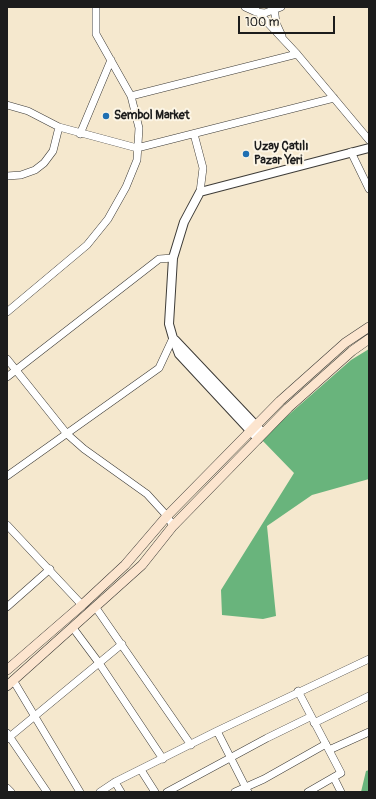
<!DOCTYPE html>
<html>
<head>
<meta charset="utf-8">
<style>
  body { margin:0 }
  #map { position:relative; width:376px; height:799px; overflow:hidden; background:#f5e8ce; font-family:Pangolin,sans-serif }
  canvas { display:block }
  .frame { position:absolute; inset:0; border:8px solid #1c1c1c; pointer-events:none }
  .scale { position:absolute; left:238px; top:16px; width:97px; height:18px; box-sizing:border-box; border:2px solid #1c1c1c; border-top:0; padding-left:5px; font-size:12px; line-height:14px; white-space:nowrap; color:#1c1c1c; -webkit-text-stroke:3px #fcf5e5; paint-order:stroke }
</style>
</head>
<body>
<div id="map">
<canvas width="376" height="799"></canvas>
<div class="frame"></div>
<div class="scale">100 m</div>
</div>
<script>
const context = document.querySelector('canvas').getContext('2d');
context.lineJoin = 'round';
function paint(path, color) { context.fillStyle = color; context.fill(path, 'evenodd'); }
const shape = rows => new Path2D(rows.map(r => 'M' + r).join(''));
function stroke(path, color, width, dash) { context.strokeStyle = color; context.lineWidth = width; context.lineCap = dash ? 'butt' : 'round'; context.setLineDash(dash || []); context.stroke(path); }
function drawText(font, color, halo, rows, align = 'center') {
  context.font = font + ' Pangolin,sans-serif'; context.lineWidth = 4; context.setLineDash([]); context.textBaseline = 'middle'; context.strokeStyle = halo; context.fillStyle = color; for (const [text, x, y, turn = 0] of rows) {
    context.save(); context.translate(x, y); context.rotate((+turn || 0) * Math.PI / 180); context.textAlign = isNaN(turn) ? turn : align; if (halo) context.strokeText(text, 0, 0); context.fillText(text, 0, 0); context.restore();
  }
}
const forest = shape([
  [369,349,369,479,312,495,267,526,276,616,263,619,222,615,221,590,294,473,261,439,351,360],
  [369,770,369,792,361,792,366,771]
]);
const minor = shape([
  [245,7,256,12,265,13,281,7],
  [253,7,297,54,369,140],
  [274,7,276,23,282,36],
  [131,96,297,54],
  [7,105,28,111,59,127,137,148,334,98],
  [80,134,111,60],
  [194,134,203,168,200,192],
  [351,152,369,189],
  [7,176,21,175,35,170,44,163,53,151,59,127],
  [7,312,87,245,108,219,126,187,137,160,139,128,131,96,96,34,96,7],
  [7,359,67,434,84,449,147,494,167,516,173,526],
  [7,377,159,259,173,258],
  [7,476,159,368,173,338],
  [7,525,82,605],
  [7,607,50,569],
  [96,608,191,745],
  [73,628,99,663,163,759],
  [13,680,80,792],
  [298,691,341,773,308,792],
  [314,723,369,696],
  [217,731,248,792],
  [7,733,47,792],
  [7,739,122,644],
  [329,750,369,732],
  [141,770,155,792],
  [334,778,341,792],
  [115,782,121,792],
  [7,788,11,792],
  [100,792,115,782,217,731,369,659],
  [167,792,267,738,310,717],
  [235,792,264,779,326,744]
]);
const tertiary = shape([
  [175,340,263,433],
  [258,439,179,354,173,338,169,324,173,258,184,222,200,192,369,148]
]);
const secondary = shape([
  [7,670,82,605,125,565,167,516,280,401,345,343,369,327],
  [7,686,142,565,173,526,288,408,352,351,369,339]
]);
const markers = [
  [106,116,4,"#1f6fb2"],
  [246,154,4,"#1f6fb2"]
];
const poiNames = [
  ["Sembol Market",114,116],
  ["Uzay Çatılı",254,147],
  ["Pazar Yeri",254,161]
];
paint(forest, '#69b47c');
stroke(minor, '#3d3b37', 8);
stroke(tertiary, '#3d3b37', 10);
stroke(secondary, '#3d3b37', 10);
stroke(minor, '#fff', 7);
stroke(tertiary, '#fff', 8);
stroke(secondary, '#fce5cf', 9);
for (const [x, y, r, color] of markers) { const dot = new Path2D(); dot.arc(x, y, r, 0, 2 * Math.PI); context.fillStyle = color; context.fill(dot); stroke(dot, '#fcf5e5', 1.5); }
drawText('bold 12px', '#1c1c1c', '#fcf5e5', poiNames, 'left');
</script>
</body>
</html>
